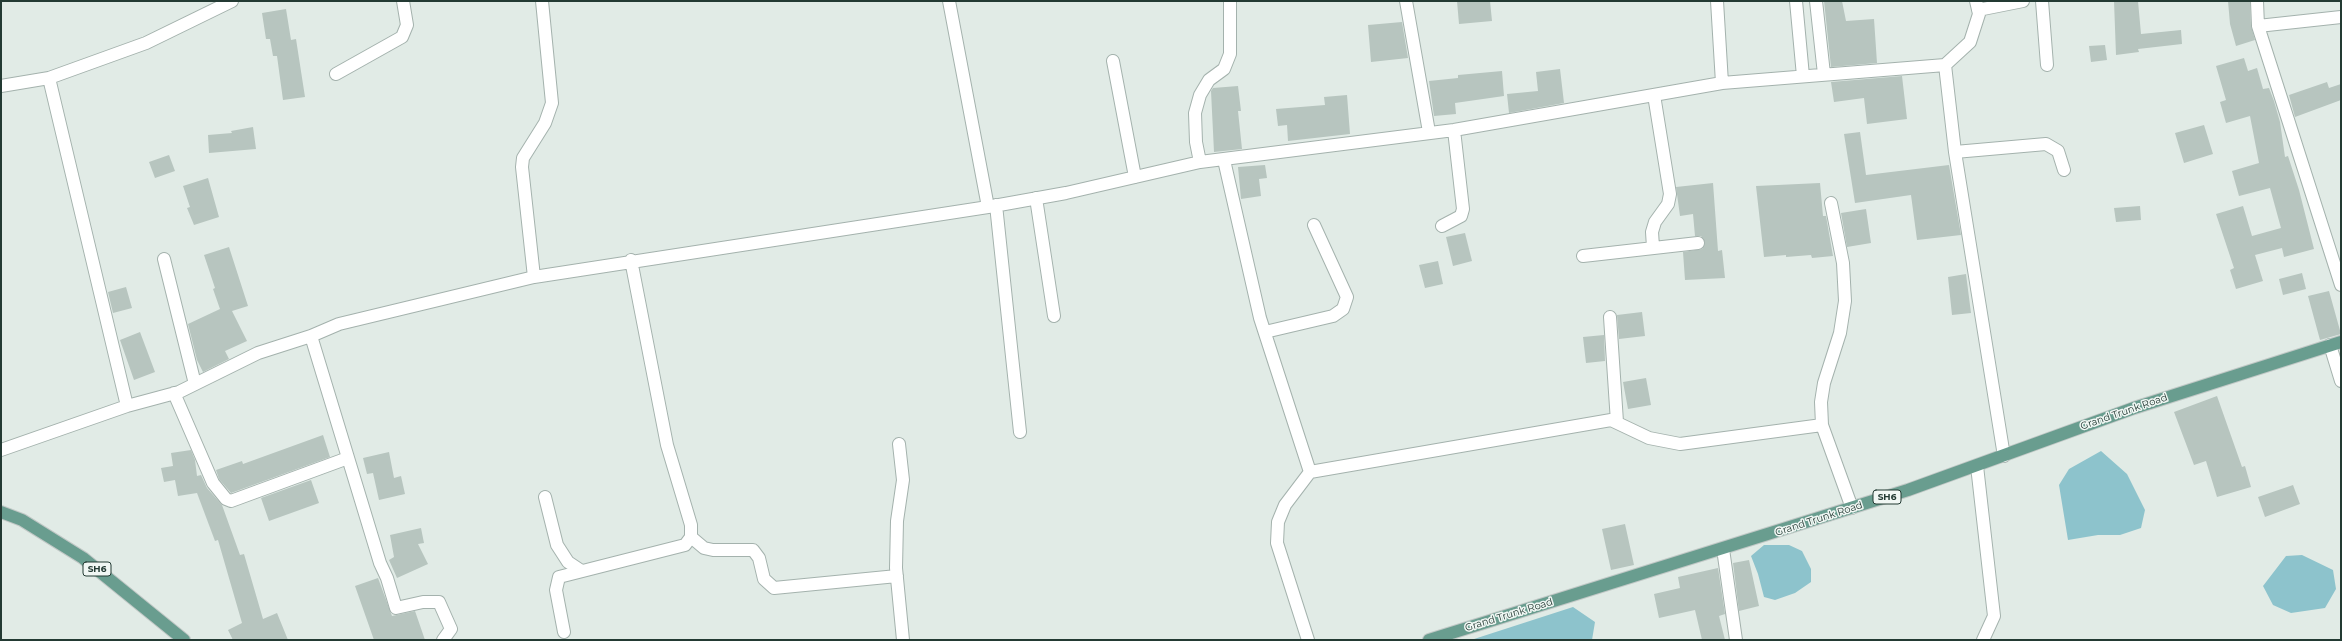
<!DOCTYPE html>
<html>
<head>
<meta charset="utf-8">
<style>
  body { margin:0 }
  #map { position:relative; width:2342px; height:641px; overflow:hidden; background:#e1ebe6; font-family:Montserrat,sans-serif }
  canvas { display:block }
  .frame { position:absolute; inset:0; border:2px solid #233a33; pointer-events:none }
</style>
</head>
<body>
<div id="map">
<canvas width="2342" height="641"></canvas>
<div class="frame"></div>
</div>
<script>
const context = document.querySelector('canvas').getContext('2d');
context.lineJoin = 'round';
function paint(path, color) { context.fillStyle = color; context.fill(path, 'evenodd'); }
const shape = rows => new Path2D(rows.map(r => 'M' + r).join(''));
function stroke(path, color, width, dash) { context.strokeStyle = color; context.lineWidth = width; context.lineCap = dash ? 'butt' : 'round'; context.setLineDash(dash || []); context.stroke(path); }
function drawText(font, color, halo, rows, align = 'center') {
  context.font = font + ' Montserrat,sans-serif'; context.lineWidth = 3; context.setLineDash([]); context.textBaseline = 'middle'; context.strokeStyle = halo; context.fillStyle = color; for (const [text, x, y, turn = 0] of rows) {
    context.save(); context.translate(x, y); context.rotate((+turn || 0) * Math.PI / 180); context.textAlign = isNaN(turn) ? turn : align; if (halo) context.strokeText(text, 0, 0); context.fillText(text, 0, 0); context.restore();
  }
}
const water = shape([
  [2101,451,2127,474,2145,510,2141,528,2120,535,2098,535,2068,540,2059,485,2069,469],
  [1764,545,1789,545,1802,551,1811,569,1811,582,1795,593,1775,600,1764,597,1758,574,1751,556],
  [2302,555,2333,570,2336,589,2325,608,2291,613,2273,605,2263,586,2286,556],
  [1573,607,1595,622,1592,640,1471,640]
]);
const building = shape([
  [1457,1,1490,1,1492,21,1459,24],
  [1824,1,1842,1,1846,21,1874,19,1877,63,1831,67],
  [2114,1,2138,1,2141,34,2181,30,2182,44,2138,49,2139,52,2116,55],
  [2228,1,2250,1,2251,26,2255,40,2236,46,2230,24],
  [286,9,291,40,296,39,305,97,283,100,277,56,273,56,270,39,266,39,262,13],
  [1402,22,1408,58,1371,62,1368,25],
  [2105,45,2107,60,2091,62,2089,46],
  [2244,58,2248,71,2257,68,2263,89,2269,88,2274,101,2280,122,2285,157,2288,156,2299,190,2314,249,2284,257,2282,248,2255,255,2263,281,2236,289,2230,270,2234,268,2216,214,2243,206,2252,236,2281,228,2270,188,2239,196,2232,171,2259,163,2250,116,2226,123,2220,102,2226,100,2216,66],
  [1560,69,1564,103,1509,113,1507,94,1538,91,1536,72],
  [1502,71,1504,96,1455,103,1456,114,1434,116,1429,81,1458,78,1458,75],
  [1902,76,1907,119,1867,124,1864,98,1834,102,1831,82],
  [2327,82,2329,88,2341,84,2341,100,2295,117,2289,95],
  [1238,86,1241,111,1238,111,1242,149,1214,152,1211,91,1213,88],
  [1347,95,1350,134,1288,141,1287,125,1278,126,1276,109,1325,105,1324,97],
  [2204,125,2213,154,2184,163,2175,133],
  [253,127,256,149,209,153,208,135,232,133,231,131],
  [1860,132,1866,175,1949,165,1961,235,1917,240,1911,195,1855,203,1844,134],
  [169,155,175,171,155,178,149,162],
  [1265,165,1267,178,1259,179,1261,196,1241,199,1238,167],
  [208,178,219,217,194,225,187,208,190,207,183,186],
  [1713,183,1718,251,1722,250,1725,278,1685,280,1683,252,1702,249,1705,243,1701,236,1695,236,1693,214,1680,216,1676,187],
  [1820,183,1823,216,1826,216,1833,256,1812,258,1811,255,1786,257,1786,255,1764,257,1756,186],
  [2140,206,2141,220,2116,222,2114,208],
  [1866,209,1871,243,1847,247,1841,213],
  [1465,233,1472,261,1453,266,1446,237],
  [229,247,248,306,232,311,247,341,225,351,229,359,203,372,197,360,188,324,220,309,213,289,215,288,204,255],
  [1438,261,1443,284,1425,288,1419,265],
  [2302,273,2306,289,2283,295,2279,279],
  [1966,274,1971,313,1952,315,1948,277],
  [126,287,132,308,113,313,108,292],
  [2329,291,2341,334,2320,340,2308,296],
  [1642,312,1645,336,1619,339,1617,315],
  [140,332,155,372,134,380,120,340],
  [1604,335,1605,361,1586,363,1583,337],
  [1646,378,1651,405,1628,409,1623,382],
  [2217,396,2242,467,2245,466,2251,487,2217,497,2206,461,2194,465,2174,412],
  [323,435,330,457,231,493,219,479,216,470,242,461,243,464],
  [191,450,195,460,197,476,201,475,207,488,222,505,240,555,244,554,263,619,277,613,288,640,233,640,228,630,242,623,218,540,215,541,197,493,178,496,175,480,164,482,161,468,173,466,171,453],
  [389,452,394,478,401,476,405,494,379,500,373,473,367,474,363,458],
  [311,480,319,503,269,521,261,498],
  [2293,485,2300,504,2265,517,2258,497],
  [1625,524,1634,565,1611,570,1602,529],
  [421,528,424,543,418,544,428,564,397,578,389,560,394,557,390,535],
  [1749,560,1759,606,1739,611,1733,563],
  [1718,568,1725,614,1719,616,1725,640,1702,640,1695,610,1659,618,1654,594,1680,588,1678,577],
  [378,578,392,616,415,611,425,640,374,640,355,586]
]);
const minor = shape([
  [542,1,552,103,545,123,523,158,522,167,534,277,988,207,1066,193,1200,162,1454,130,1722,83,1945,65],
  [949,1,988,207],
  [1406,1,1429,132],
  [1717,1,1722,83],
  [1796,1,1803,76],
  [1816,1,1824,74],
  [1976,1,1979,14,1970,42,1945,65,1955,152,2004,456],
  [2042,1,2047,65],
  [2257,1,2258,26,2341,285],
  [1978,10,2023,1],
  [2258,26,2341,17],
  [1113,61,1135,177],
  [336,74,402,37,407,25,403,1],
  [49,78,127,406],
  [1,86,49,78,146,43,232,1],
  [1955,152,2046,144,2058,151,2064,170],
  [1224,160,1260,318,1310,472],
  [1200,162,1196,142,1195,113,1200,95,1209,80,1224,69,1230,54,1230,1],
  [1036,198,1054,316],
  [1831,203,1843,263,1845,301,1840,333,1824,383,1821,402,1822,425,1852,508],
  [996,205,1020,432],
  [1442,226,1461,216,1463,209,1454,130],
  [1653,247,1652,232,1655,222,1668,204,1670,194,1654,95],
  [1583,256,1698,243],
  [164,259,195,384],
  [1610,317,1617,422],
  [1265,332,1333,316,1343,309,1347,297,1314,225],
  [311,336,380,563,387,578,396,608,423,602,439,602,451,629,443,640],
  [2330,345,2341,381],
  [174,393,213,483,226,499,231,501,348,458],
  [899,444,903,480,897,521,896,568,903,640],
  [1,450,127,406,179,392,258,353,311,336,339,324,534,277],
  [1977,466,1994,616,1983,640],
  [545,497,557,545,568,562,580,570],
  [691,537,704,548,713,550,753,550,759,558,764,579,774,588,897,576],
  [1723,549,1736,640],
  [564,632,556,590,559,577,685,545,691,537,691,525,667,445,631,260],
  [1308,640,1277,543,1278,522,1285,505,1310,472,1611,420,1649,438,1680,444,1822,425]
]);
const major = shape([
  [1,512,22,520,83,558,184,640],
  [1429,640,1908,490,2134,408,2341,342]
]);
const shields = [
  [1887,497,28],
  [97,569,28]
];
const shieldNames = [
  ["SH6",1887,497],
  ["SH6",97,569]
];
const streetNames = [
  ["Grand Trunk Road",2124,412,-19],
  ["Grand Trunk Road",1819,519,-18],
  ["Grand Trunk Road",1509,615,-17]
];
paint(water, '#8dc3cc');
paint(building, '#b7c5bf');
stroke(minor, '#a4b2ad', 14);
stroke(major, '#c1c8c6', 14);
stroke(minor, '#fff', 12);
stroke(major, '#699d8f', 12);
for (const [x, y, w] of shields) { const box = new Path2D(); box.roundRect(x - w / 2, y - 7, w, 14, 3); context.fillStyle = '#f1f7f4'; context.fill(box); stroke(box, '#233a33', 1); }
drawText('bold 9px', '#233a33', null, shieldNames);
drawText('10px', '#233a33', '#f1f7f4', streetNames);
</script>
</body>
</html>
